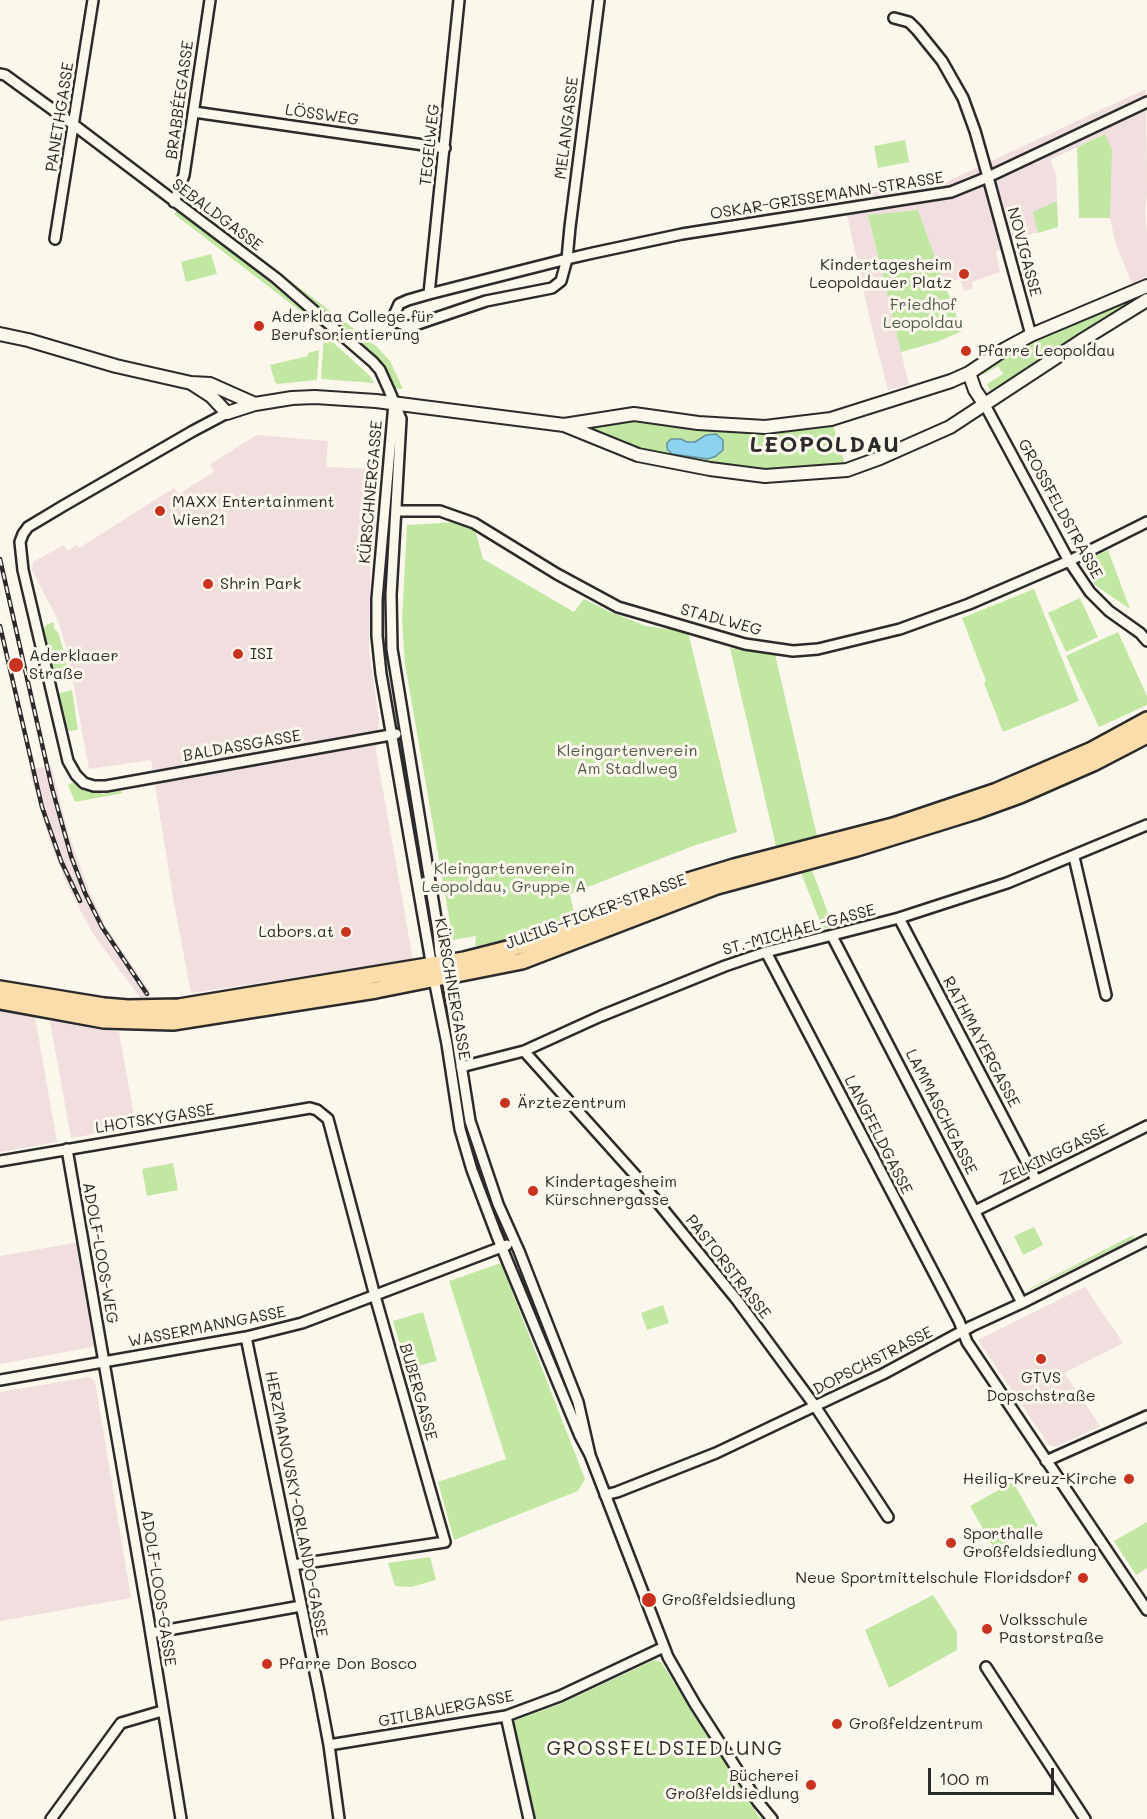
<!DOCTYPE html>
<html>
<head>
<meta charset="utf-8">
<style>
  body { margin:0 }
  #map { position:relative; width:1147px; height:1819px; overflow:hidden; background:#fbf7ec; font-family:Mali,sans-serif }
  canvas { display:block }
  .scale { position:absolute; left:928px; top:1768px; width:126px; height:27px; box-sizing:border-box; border:3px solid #2b2b2b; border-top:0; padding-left:8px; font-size:18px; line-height:21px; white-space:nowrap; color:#2b2b2b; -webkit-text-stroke:4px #fbf7ec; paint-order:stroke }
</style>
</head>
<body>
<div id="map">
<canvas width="1147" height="1819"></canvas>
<div class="scale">100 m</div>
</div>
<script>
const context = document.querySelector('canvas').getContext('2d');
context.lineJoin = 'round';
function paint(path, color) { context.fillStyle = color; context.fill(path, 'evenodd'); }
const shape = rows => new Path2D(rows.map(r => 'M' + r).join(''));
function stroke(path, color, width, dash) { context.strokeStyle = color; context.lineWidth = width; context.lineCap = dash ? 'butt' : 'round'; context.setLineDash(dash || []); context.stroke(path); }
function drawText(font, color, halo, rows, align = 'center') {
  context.font = font + ' Mali,sans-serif'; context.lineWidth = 6; context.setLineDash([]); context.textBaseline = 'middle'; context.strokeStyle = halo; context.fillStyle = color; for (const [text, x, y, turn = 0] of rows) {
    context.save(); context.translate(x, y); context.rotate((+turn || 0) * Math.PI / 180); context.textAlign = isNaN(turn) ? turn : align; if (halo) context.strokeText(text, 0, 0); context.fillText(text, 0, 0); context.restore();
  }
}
const built = shape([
  [1146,89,1147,193,1145,214,1147,233,1147,276,1132,284,1115,242,1109,213,1104,134,1050,160,1056,174,1058,227,1011,240,1004,249,996,251,1000,272,972,282,973,288,964,291,960,279,945,284,918,210,868,216,909,385,888,390,870,320,843,196,944,183],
  [257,435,328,441,326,467,372,469,369,650,379,720,376,751,413,960,191,993,174,903,151,760,89,769,68,654,58,620,32,570,33,562,64,545,67,551,76,545,79,548,174,488,179,494,214,472,210,464],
  [51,765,67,829,88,888,106,927,150,991,141,999,93,934,68,887,51,845,29,770],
  [0,1011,35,1017,57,1142,0,1152],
  [50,1021,119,1032,136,1127,71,1138],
  [80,1242,98,1346,0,1364,0,1256],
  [1085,1287,1123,1343,1064,1373,1100,1426,1056,1447,1049,1445,978,1340],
  [89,1377,95,1381,131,1598,0,1621,0,1392]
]);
const green = shape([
  [1105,134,1112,150,1110,218,1079,218,1077,147],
  [905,140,909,162,878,168,874,146],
  [1057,201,1058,227,1038,233,1033,212],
  [179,209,249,262,253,268,342,339,339,343,316,323,174,214],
  [918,210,962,331,937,342,901,352,868,215],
  [211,254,217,274,186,282,181,262],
  [272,267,357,331,352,337,270,270],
  [1147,290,1147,294,1125,306,991,392,987,384,1003,374,998,366,983,375,981,372,1000,358,1040,337],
  [358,333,376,346,390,361,403,389,394,388,380,363,354,338],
  [324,334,370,376,374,383,321,379],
  [319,350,317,380,277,384,275,382,270,365,308,356,308,353],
  [634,414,698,423,831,419,847,470,765,476,638,455,564,425],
  [457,522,475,529,483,559,574,612,584,599,608,611,646,626,688,632,737,832,693,846,570,894,575,917,525,936,475,946,476,936,453,940,405,664,402,620,407,525],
  [1108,550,1130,609,1095,585,1083,562],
  [1034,589,1079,701,1003,732,984,683,986,681,962,618],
  [1080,598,1098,637,1066,652,1048,613],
  [54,622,54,629,58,632,64,652,69,679,59,681,54,677,43,631,46,625],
  [1118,632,1147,696,1147,705,1099,727,1066,656],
  [730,648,775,654,817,836,776,846],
  [72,690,78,730,68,731,65,729,58,696,60,693],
  [74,782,84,791,101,791,102,794,120,791,123,793,75,802,68,785],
  [812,870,833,926,823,929,801,873],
  [173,1163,178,1190,147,1196,142,1169],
  [1034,1227,1043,1245,1023,1255,1014,1236],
  [1133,1235,1134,1239,1029,1290,1029,1289],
  [501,1263,585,1479,578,1491,454,1540,438,1482,506,1459,449,1281],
  [663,1305,669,1323,647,1330,641,1313],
  [423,1312,437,1361,407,1369,393,1321],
  [1013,1482,1038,1526,995,1550,970,1506],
  [1147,1522,1147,1568,1136,1575,1114,1541],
  [430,1557,436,1580,411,1587,395,1586,388,1563],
  [933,1595,957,1632,957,1650,889,1688,865,1630],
  [654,1660,662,1663,717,1751,759,1817,763,1819,535,1819,513,1721,558,1705]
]);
const water = shape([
  [716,434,723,440,723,450,716,456,708,459,672,454,667,449,667,443,671,439,681,439,687,442,695,442,706,435,716,434]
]);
const minor = shape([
  [599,0,570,227,567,259,561,281,552,288,486,301,415,325,406,326,397,322,395,313,399,304,408,300,429,294,567,259,593,253,682,234,951,192,988,177,1147,102],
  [894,18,909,22,917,30,942,61,963,98,975,131,988,177,1031,335],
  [0,74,5,75,74,125,276,278,373,362,380,370,389,390,401,419,391,595,392,649,438,931,440,953,449,989,470,1121,498,1204,519,1251,578,1402,590,1455],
  [194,112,445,148],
  [174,202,184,175,210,0],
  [55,239,93,0],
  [429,294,459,0],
  [394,403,377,599,377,636,381,674,434,979,447,1044,460,1129,472,1170,497,1236,580,1436,590,1455,668,1657,695,1704,758,1802,772,1819],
  [985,405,1069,561,1090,592,1109,611,1140,633,1147,641],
  [227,413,193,431,63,506,28,527,23,534,20,542,23,570,68,761,76,775,84,783,94,786,106,786,396,734],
  [397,511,440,511,474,523,557,574,618,607,745,644,793,651,818,649,900,629,969,604,1069,561,1147,522],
  [1074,857,1106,995],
  [899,918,1036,1180],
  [832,936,1022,1303],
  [766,952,959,1321,967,1342,1147,1610],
  [524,1051,637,1177,737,1300,815,1406,888,1517],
  [461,1067,524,1051,601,1016,725,966,766,952,899,918,1007,883,1147,825],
  [67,1149,148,1616,181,1819],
  [0,1161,310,1108,317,1110,328,1119,375,1296,445,1542,293,1565],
  [975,1211,1147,1126],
  [246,1337,319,1692,329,1745,339,1819],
  [0,1380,246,1337,302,1323,507,1245],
  [1046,1461,1147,1416],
  [605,1495,617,1492,716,1453,815,1406,883,1374,972,1326,1022,1303,1147,1240],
  [151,1633,301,1606],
  [986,1667,1085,1819],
  [506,1716,529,1819],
  [329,1745,506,1716,560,1696,664,1647],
  [51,1819,121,1723,162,1711]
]);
const tertiary = shape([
  [0,334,28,340,116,366,191,383,210,384,255,404],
  [969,373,975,390,985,405],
  [191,383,211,396,227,413,255,404,292,398,315,397,376,401,564,425,638,455,710,469,765,476,847,470,880,458,950,427,1084,339,1147,300],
  [564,425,634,414,698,423,765,427,831,419,951,381,969,373,1005,349,1031,335,1147,286]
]);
const primary = shape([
  [0,989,104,1006,128,1008,179,1007,464,960,519,946,570,928,688,881,734,867,893,826,997,791,1090,751,1147,720],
  [0,1001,104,1020,173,1022,376,990,522,961,717,886,857,848,976,811,1020,795,1093,763,1147,735]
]);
const rail = shape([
  [0,559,52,788,71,856,85,893,102,927,147,994],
  [0,626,42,807,61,861,80,901]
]);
const markers = [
  [964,274,6,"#c8321e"],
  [259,326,6,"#c8321e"],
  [966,351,6,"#c8321e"],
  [160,511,6,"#c8321e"],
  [208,584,6,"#c8321e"],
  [238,654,6,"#c8321e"],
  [16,665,8,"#c8321e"],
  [346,932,6,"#c8321e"],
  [505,1103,6,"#c8321e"],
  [533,1191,6,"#c8321e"],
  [1041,1359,6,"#c8321e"],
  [1129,1479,6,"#c8321e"],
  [951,1543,6,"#c8321e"],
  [1083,1578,6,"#c8321e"],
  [649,1600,8,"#c8321e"],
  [987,1629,6,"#c8321e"],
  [267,1664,6,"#c8321e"],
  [837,1724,6,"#c8321e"],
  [811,1785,6,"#c8321e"]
];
const streetNames = [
  ["BRABBÉEGASSE",180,100,-82],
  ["LÖSSWEG",322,115,8],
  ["PANETHGASSE",60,117,-81],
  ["MELANGASSE",567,128,-83],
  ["TEGELWEG",430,145,-84],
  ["OSKAR-GRISSEMANN-STRASSE",827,196,-9],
  ["SEBALDGASSE",217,215,37],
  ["NOVIGASSE",1024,252,75],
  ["KÜRSCHNERGASSE",371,492,-85],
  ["GROSSFELDSTRASSE",1060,509,61],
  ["STADLWEG",721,620,15],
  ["BALDASSGASSE",242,746,-10],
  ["JULIUS-FICKER-STRASSE",596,912,-20],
  ["ST.-MICHAEL-GASSE",799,930,-15],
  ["KÜRSCHNERGASSE",452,989,80],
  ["RATHMAYERGASSE",981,1042,62],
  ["LAMMASCHGASSE",941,1112,63],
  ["LHOTSKYGASSE",155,1119,-9],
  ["LANGFELDGASSE",878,1135,63],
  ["ZELKINGGASSE",1054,1155,-26],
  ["ADOLF-LOOS-WEG",100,1253,80],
  ["PASTORSTRASSE",728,1267,52],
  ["WASSERMANNGASSE",207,1327,-11],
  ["DOPSCHSTRASSE",873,1361,-27],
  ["BUBERGASSE",418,1392,74],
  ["HERZMANOVSKY-ORLANDO-GASSE",296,1504,79],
  ["ADOLF-LOOS-GASSE",158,1588,81],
  ["GITLBAUERGASSE",446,1709,-11]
];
const poiNames = [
  ["Kindertagesheim",952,265,"right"],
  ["Leopoldauer Platz",952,283,"right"],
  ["Aderklaa College für",271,317],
  ["Berufsorientierung",271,335],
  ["Pfarre Leopoldau",978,351],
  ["MAXX Entertainment",172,502],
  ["Wien21",172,520],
  ["Shrin Park",220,584],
  ["ISI",250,654],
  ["Aderklaaer",29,656],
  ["Straße",29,674],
  ["Labors.at",334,932,"right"],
  ["Ärztezentrum",517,1103],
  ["Kindertagesheim",545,1182],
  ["Kürschnergasse",545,1200],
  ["GTVS",1041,1378,"center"],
  ["Dopschstraße",1041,1396,"center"],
  ["Heilig-Kreuz-Kirche",1117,1479,"right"],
  ["Sporthalle",963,1534],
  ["Großfeldsiedlung",963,1552],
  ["Neue Sportmittelschule Floridsdorf",1071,1578,"right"],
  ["Großfeldsiedlung",662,1600],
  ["Volksschule",999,1620],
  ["Pastorstraße",999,1638],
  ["Pfarre Don Bosco",279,1664],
  ["Großfeldzentrum",849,1724],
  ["Bücherei",799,1776,"right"],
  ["Großfeldsiedlung",799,1794,"right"]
];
const parkNames = [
  ["Friedhof",923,305],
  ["Leopoldau",923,323],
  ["Kleingartenverein",627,751],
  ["Am Stadlweg",627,769],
  ["Kleingartenverein",504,869],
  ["Leopoldau, Gruppe A",504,887]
];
const quarterNames = [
  ["GROSSFELDSIEDLUNG",665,1749]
];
const districtNames = [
  ["LEOPOLDAU",825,445]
];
paint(built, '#f1dede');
paint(green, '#c2e7a2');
paint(water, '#8dd3ef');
stroke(water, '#6690a1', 1.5);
stroke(minor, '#2b2b2b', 14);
stroke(tertiary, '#2b2b2b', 16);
stroke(primary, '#2b2b2b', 20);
stroke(minor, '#fbf7ec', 9);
stroke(tertiary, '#fbf7ec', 12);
stroke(primary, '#fbddab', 15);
stroke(rail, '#2b2b2b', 4.5);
stroke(rail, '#fbf7ec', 2, [7]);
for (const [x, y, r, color] of markers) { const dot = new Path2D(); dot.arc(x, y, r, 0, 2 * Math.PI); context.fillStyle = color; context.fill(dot); stroke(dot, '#fbf7ec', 2); }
drawText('16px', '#2b2b2b', '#fbf7ec', streetNames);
drawText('16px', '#2b2b2b', '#fbf7ec', poiNames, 'left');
drawText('16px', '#515a49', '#fbf7ec', parkNames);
context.letterSpacing = '1.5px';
drawText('20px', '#2b2b2b', '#fbf7ec', quarterNames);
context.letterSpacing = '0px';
context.letterSpacing = '1.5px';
drawText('bold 22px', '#2b2b2b', '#fbf7ec', districtNames);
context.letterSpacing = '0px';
</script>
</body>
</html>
